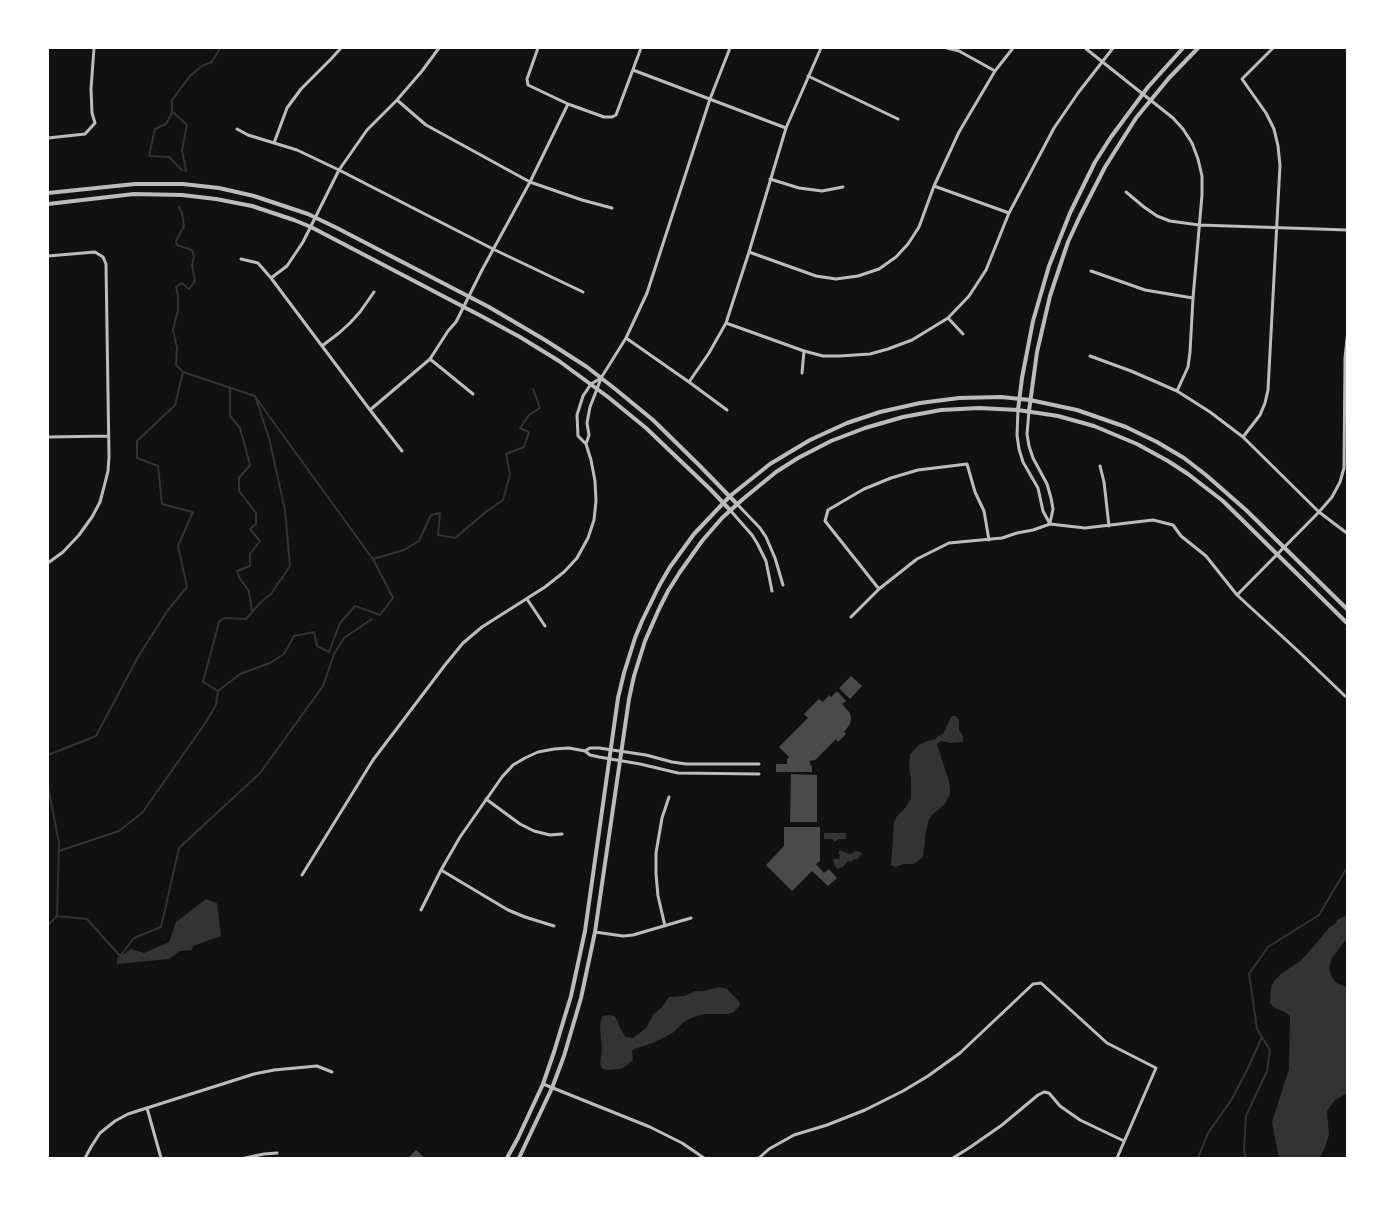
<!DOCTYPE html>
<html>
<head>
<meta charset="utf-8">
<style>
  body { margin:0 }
  #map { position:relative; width:1395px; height:1206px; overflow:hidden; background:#111; font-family:Karla,sans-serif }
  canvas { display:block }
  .frame { position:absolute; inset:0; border:49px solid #fff; pointer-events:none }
</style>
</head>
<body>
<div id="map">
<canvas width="1395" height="1206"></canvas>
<div class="frame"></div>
</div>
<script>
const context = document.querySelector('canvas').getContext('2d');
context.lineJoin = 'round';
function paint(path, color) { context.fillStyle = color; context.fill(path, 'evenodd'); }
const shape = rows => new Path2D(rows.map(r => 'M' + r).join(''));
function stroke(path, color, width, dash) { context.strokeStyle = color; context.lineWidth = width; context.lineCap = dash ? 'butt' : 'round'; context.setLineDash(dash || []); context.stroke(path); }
const water = shape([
  [952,716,956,716,959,721,959,730,963,736,963,742,951,743,941,741,937,744,949,781,950,789,950,794,945,804,932,815,929,819,925,836,925,842,923,857,914,864,904,864,895,867,891,865,894,822,897,816,906,807,911,798,911,779,909,767,910,754,919,745,925,742,936,739,937,737,943,734,950,719],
  [824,833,846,833,846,839,838,839,835,842,832,839,824,839],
  [840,850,849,854,853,853,855,851,860,852,862,854,857,859,854,859,851,862,848,861,843,867,837,869,834,864,833,859,839,859,840,855,838,853],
  [206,899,217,903,221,936,193,946,192,950,180,951,169,959,117,964,117,958,131,949,144,953,169,942,176,922],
  [1347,915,1347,938,1332,958,1329,968,1332,978,1337,983,1347,987,1347,1093,1335,1100,1327,1111,1329,1135,1324,1150,1319,1158,1279,1158,1272,1122,1289,1069,1290,1016,1285,1012,1273,1007,1270,1003,1271,988,1274,981,1281,974,1300,961,1307,954,1329,928,1336,923,1337,920],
  [720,987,727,989,739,1001,740,1005,734,1012,728,1014,705,1014,691,1018,684,1022,674,1032,665,1037,653,1043,634,1049,632,1051,633,1060,626,1066,620,1069,607,1070,603,1069,601,1066,600,1064,602,1049,600,1026,602,1017,603,1016,608,1015,614,1016,616,1018,622,1032,626,1037,633,1038,646,1028,653,1015,662,1007,669,997,684,996,695,991,703,991]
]);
const stream = shape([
  [172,111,187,125,182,150,186,171],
  [182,170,169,157,149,156,155,129,166,124,172,113,172,100,190,76,202,66,212,62,220,48,227,48],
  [183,372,255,396,269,438,285,510,290,566,271,594,261,602,246,619,224,618,219,622,203,682,218,691],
  [230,388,230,416,240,428,250,465,239,478,239,491,256,513,256,524,250,529,260,541,250,554,250,566,237,571,240,579,249,591,252,611],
  [256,398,372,558],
  [48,755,96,736,138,657,168,610,187,587,178,546,193,512,162,504,158,466,137,458,137,441,175,405,183,372,176,365,177,348,173,330,178,310,178,296,176,287,182,283,189,289,195,281,192,265,194,256,192,250,177,245,176,241,184,226,182,213,179,207],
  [48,786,59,843,57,916,48,925],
  [59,851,119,831,142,813,206,722,216,705,218,691,240,674,270,663,284,654,294,636,314,632,317,646,329,652,340,623,355,606,380,615,393,598,373,559,404,550,419,541,431,515,440,513,438,535,455,538,487,511,503,500,510,474,506,454,524,447,529,432,520,428,529,415,540,408,533,389],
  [57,916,87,919,120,956,134,938,161,927,179,848,260,773,323,686,334,654,344,638,372,619],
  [1198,1158,1208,1133,1232,1099,1248,1068,1262,1037],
  [1246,1158,1244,1151,1246,1116,1267,1071,1270,1050,1257,1029,1249,974,1268,947,1319,915,1348,866]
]);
const building = shape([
  [851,676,862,686,850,699,839,688],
  [837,691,846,701,842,704,850,713,851,718,850,724,844,732,846,734,838,742,836,739,815,760,810,761,810,765,812,766,812,772,776,772,776,764,787,764,787,759,789,757,779,747,808,718,804,714,819,699,823,702,829,695,831,697],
  [791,774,817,775,817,822,790,822],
  [784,827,820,827,820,861,816,864,824,873,829,869,837,878,828,886,812,871,792,891,766,865,784,846],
  [416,1150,425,1158,408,1158]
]);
const minor = shape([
  [538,48,527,79,528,85,568,104,604,117,612,117,616,115,641,48],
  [947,48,959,51,995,71],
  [1085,48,1173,118,1183,129,1192,143,1198,159,1202,176,1202,195,1193,298,1190,352,1188,367,1177,391],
  [633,70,786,128],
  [808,76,898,119],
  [397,100,426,125,530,182,582,200,612,208],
  [237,129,248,135,297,150,339,170,493,249,583,292],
  [48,138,85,134,95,123,92,113,91,89,94,48],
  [274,143,287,108,301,89,331,59,341,48],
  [770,179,799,188,822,191,843,187],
  [934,186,1009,213],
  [1126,192,1144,207,1157,216,1170,221,1199,225,1348,230],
  [749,252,816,276,836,279,858,276,879,269,896,257,908,244,919,227,934,186,959,132,995,71,1013,48],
  [48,256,95,252,103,257,106,264,109,457,108,471,104,487,100,502,92,517,79,535,63,552,48,563],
  [241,259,258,263,271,278,370,410,402,451],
  [1091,271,1145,290,1193,298],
  [271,278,287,266,303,242,339,170,367,130,397,100,422,71,439,48],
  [948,318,963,334],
  [726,323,804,351,823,356,840,356,870,354,888,349,912,340,948,318,969,296,986,270,1009,213,1054,128,1078,93,1113,48],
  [626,338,689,382,727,410],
  [322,346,339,333,350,323,360,312,374,292],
  [1090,356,1131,371,1177,391,1210,412,1243,437,1319,512,1348,534],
  [430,359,473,394],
  [802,373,804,351],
  [689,382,709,353,726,323,749,252,786,128,821,48],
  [370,410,430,359,448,331,456,322,482,270,530,182,568,104],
  [1018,410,1017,435,1019,449,1023,462,1038,488,1043,511,1050,524],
  [1029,411,1027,434,1029,446,1033,458,1047,484,1051,498,1053,509,1050,523],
  [48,437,108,436],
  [1243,437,1260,415,1265,403,1268,390,1280,165,1278,146,1274,129,1266,113,1242,79,1273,48],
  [586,444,589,435,587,423,590,407,597,389,601,378,626,338,647,293,710,99,730,48],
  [1100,466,1104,482,1109,526],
  [737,504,760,528,766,537,775,558,783,585],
  [730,510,752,535,757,543,766,561,772,591],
  [879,589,825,521,828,510,864,489,891,478,918,470,967,464,975,492,984,511,989,540],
  [1237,595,1319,512,1332,497,1340,482,1344,468,1345,358,1348,330],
  [527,599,545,626],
  [851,617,879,589,917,559,949,543,1002,538,1017,533,1033,530,1050,524,1085,528,1153,520,1173,525,1181,536,1206,556,1237,595,1297,650,1345,696],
  [585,751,590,748,599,748,646,755,672,762,686,764,759,764],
  [486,799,520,824,534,831,550,835,562,834],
  [441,870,508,910,525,917,554,926],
  [302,875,373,760,445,665,463,643,482,627,545,587,564,572,577,558,588,538,594,520,596,501,595,481,591,460,586,444,578,436,577,415,583,396,591,384,601,378],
  [421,910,441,870,460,837,502,777,513,765,525,758,538,752,554,749,569,748,585,751,590,755,599,757,640,764,678,773,759,774],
  [665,926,658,896,656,874,656,853,662,818,669,797],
  [595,932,623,936,633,935,691,918],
  [543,1084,650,1127,682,1143,704,1158],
  [147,1108,161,1158],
  [85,1158,91,1147,100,1133,115,1121,128,1114,254,1074,274,1070,317,1066,332,1072],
  [245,1158,264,1154,277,1153],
  [759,1158,769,1149,794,1135,827,1125,865,1110,903,1091,928,1076,960,1053,1033,984,1041,983,1107,1043,1156,1068,1117,1158],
  [953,1158,969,1148,1002,1125,1038,1095,1044,1092,1049,1093,1060,1106,1080,1120,1124,1141]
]);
const tertiary = shape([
  [48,193,135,184,183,184,219,188,254,196,308,214,337,228,489,307,545,340,587,367,614,388,653,420,699,465,737,504],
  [48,204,134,194,182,195,216,199,252,206,294,220,311,227,483,317,520,337,559,361,608,397,646,428,710,489,730,510],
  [1018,410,1022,378,1033,321,1049,266,1070,213,1095,162,1111,137,1148,87,1183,48],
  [1029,411,1037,352,1050,296,1068,242,1080,216,1105,167,1136,118,1169,78,1198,48],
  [507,1158,518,1138,543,1084,554,1052,571,996,585,931,618,698,624,673,635,638,642,621,659,586,670,567,694,534,730,496,770,464,810,440,847,423,880,412,920,403,959,398,1001,397,1030,400,1077,410,1126,427,1157,442,1184,458,1206,475,1246,510,1348,610],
  [519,1158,552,1088,564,1056,581,998,595,932,629,699,634,676,645,641,659,609,668,591,680,572,702,541,722,518,743,499,776,472,798,458,831,441,865,428,903,417,941,410,979,408,1018,410,1058,416,1094,426,1137,444,1168,461,1188,474,1223,501,1348,624]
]);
paint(water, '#333');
stroke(stream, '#333', 2);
paint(building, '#4a4a4a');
stroke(minor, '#bcbcbc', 3);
stroke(tertiary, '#bcbcbc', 4);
</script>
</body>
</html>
